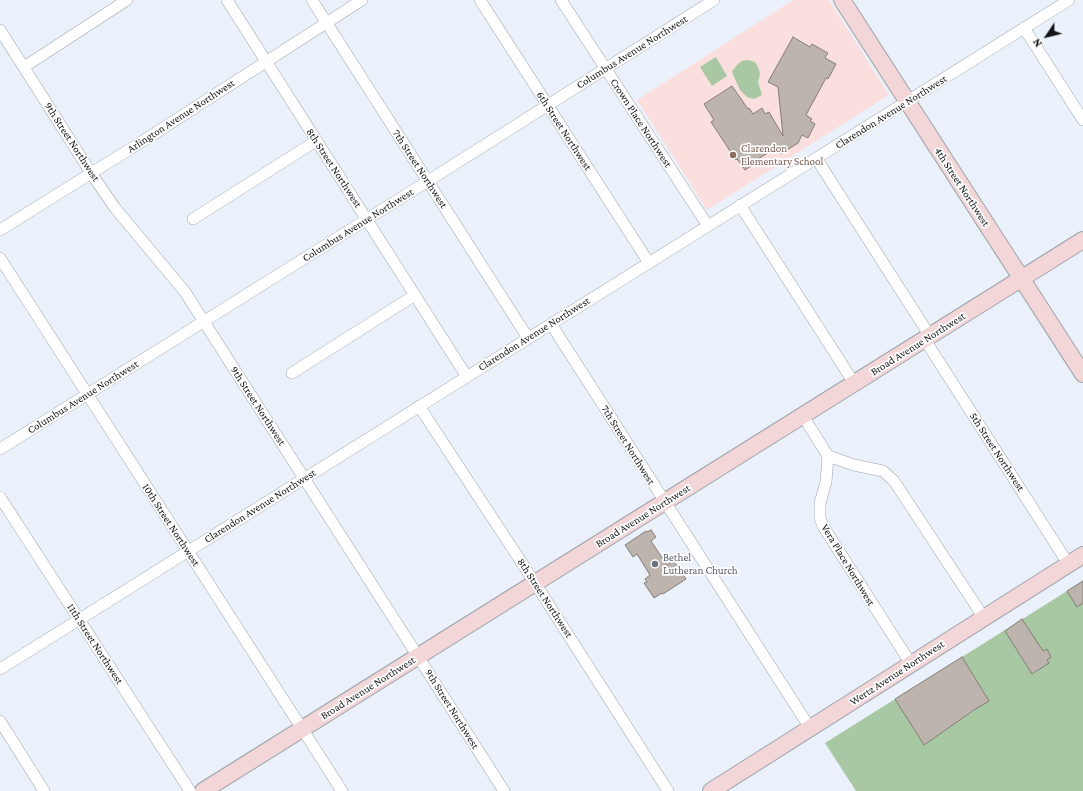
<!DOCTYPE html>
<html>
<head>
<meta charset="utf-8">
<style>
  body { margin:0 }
  #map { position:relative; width:1083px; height:791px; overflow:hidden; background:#ebf1fa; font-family:"Crimson Pro",serif }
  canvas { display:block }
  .north { position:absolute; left:1027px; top:16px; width:40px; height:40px; -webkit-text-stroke:3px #fefefe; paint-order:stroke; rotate:235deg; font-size:11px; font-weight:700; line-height:16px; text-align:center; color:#121417 }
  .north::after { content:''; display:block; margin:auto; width:14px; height:18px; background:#121417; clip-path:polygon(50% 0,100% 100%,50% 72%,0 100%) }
</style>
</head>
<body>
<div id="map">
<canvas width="1083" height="791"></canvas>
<div class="north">N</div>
</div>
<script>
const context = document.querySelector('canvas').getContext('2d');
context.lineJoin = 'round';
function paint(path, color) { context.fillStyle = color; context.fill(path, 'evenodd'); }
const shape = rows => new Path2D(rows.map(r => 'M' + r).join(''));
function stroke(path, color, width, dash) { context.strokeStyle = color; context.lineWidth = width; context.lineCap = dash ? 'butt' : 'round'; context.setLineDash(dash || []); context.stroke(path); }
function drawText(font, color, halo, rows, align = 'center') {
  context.font = font + ' "Crimson Pro",serif'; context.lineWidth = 3.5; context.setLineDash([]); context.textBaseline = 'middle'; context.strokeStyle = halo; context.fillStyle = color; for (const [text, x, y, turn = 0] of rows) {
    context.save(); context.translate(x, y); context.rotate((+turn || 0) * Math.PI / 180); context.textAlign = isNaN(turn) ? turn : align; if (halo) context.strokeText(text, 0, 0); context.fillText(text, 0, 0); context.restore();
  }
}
const education = shape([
  [793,0,829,0,889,95,707,210,637,100]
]);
const green = shape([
  [716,57,727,76,712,86,700,67],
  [748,60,755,62,758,67,760,74,758,82,762,95,754,99,747,97,740,90,732,72,736,66,742,61],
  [1083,581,1083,791,856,791,825,743]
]);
const building = shape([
  [793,37,810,47,812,44,828,53,825,58,836,64,828,79,826,78,806,115,812,119,810,121,815,124,808,138,802,135,798,143,781,154,776,148,758,159,759,161,745,170,737,159,736,160,711,122,714,120,704,104,732,86,748,109,749,108,753,114,762,108,765,114,769,112,783,136,778,87,768,82,793,37],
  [651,530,656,537,651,541,667,565,672,561,678,566,686,579,663,594,662,593,654,598,644,583,647,582,645,579,650,575,637,554,633,557,625,545,646,531,647,532,651,530],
  [1083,581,1083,603,1077,607,1067,591,1083,581],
  [1022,619,1043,651,1047,649,1051,657,1047,660,1049,663,1032,674,1005,631,1022,619],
  [962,657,989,701,974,710,924,745,895,699,962,657]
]);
const street = shape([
  [227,0,467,377],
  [312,0,528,338],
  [480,0,649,263],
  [561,0,708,226],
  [1024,28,1083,120],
  [0,30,91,173,115,208,185,292,504,791],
  [24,67,127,0],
  [816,158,930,336],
  [740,205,854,383],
  [193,219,316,141],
  [0,230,143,141,362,0],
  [0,258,342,791],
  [551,324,810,728],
  [925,340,1069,565],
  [292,373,415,295],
  [419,406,535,583,668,791],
  [803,416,828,456,826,482,820,503,820,518,823,526,911,664],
  [0,449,428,181,714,0],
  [828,456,854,465,883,471,894,481,984,618],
  [0,497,190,791],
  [0,669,1069,0],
  [0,721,44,791]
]);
const secondary = shape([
  [842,0,1083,374],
  [203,791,1083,240],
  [711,791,1083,555]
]);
const markers = [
  [733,155,4,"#8d6e63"],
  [655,564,4,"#6b7280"]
];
const streetNames = [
  ["Columbus Avenue Northwest",632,52,-32],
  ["Clarendon Avenue Northwest",891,112,-32],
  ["Arlington Avenue Northwest",181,116,-33],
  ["Crown Place Northwest",641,123,57],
  ["6th Street Northwest",564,131,57],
  ["9th Street Northwest",72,142,57],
  ["8th Street Northwest",334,168,57],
  ["7th Street Northwest",420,169,57],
  ["4th Street Northwest",962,187,57],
  ["Columbus Avenue Northwest",358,225,-32],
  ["Clarendon Avenue Northwest",534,334,-32],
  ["Broad Avenue Northwest",918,344,-32],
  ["Columbus Avenue Northwest",83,397,-32],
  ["9th Street Northwest",258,406,57],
  ["7th Street Northwest",628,445,58],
  ["5th Street Northwest",997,452,57],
  ["Clarendon Avenue Northwest",260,506,-32],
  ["Broad Avenue Northwest",643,516,-32],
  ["10th Street Northwest",171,525,57],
  ["Vera Place Northwest",848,565,59],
  ["8th Street Northwest",545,598,57],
  ["11th Street Northwest",95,644,57],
  ["Wertz Avenue Northwest",897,673,-33],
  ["Broad Avenue Northwest",368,688,-32],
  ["9th Street Northwest",452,709,58]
];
const educationNames = [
  ["Clarendon",741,149],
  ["Elementary School",741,162]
];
const worshipNames = [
  ["Bethel",663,558],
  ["Lutheran Church",663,571]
];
paint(education, '#fadfde');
paint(green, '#a8c7a3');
paint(building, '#bcb4ad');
stroke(building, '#857d77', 1);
stroke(street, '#9da2aa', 12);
stroke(secondary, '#9da2aa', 18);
stroke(street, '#fff', 11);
stroke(secondary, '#f3d6d7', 16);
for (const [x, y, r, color] of markers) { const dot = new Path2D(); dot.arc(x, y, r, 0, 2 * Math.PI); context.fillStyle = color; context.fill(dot); stroke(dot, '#fefefe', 1.5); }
drawText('11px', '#121417', '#fefefe', streetNames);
drawText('11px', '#785e54', '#fefefe', educationNames, 'left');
drawText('11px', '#5b616d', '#fefefe', worshipNames, 'left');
</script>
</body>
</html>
